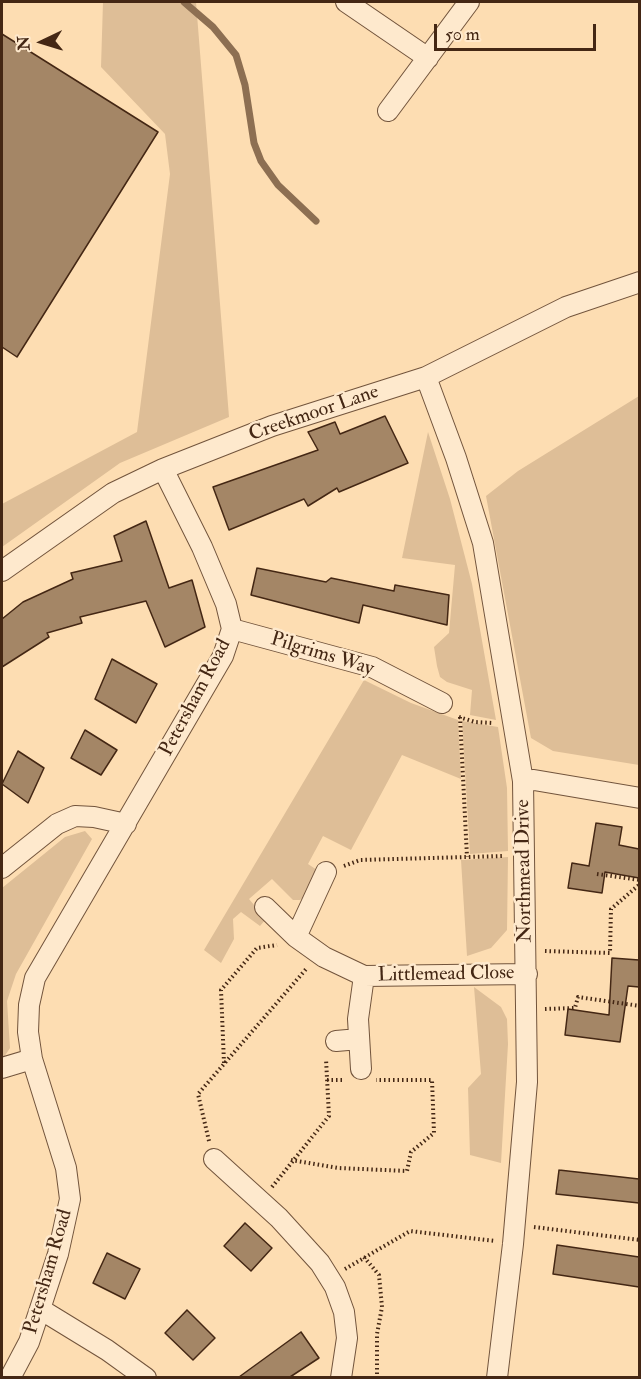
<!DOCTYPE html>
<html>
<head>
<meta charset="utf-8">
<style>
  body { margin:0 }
  #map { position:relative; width:641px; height:1379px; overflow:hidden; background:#fdddb2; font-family:"IM FELL Double Pica",serif }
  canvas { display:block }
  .frame { position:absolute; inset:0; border:3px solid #442714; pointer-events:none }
  .north { position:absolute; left:12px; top:12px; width:60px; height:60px; -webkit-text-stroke:4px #fee9cd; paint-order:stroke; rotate:266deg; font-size:16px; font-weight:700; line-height:24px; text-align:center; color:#442714 }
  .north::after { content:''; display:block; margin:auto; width:21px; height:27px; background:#442714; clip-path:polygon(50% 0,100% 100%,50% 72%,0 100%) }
  .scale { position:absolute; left:434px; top:24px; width:162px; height:27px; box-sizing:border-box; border:3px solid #442714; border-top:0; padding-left:8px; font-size:18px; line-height:21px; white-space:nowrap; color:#442714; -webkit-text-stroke:4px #fee9cd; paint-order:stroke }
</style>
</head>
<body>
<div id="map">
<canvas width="641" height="1379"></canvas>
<div class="frame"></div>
<div class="north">N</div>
<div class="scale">50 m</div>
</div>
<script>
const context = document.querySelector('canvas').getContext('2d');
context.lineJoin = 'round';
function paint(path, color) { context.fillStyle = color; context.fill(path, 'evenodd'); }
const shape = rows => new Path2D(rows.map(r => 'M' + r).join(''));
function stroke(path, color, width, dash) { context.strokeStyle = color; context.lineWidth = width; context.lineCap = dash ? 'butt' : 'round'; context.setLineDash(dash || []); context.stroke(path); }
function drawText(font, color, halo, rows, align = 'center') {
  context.font = font + ' "IM FELL Double Pica",serif'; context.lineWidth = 5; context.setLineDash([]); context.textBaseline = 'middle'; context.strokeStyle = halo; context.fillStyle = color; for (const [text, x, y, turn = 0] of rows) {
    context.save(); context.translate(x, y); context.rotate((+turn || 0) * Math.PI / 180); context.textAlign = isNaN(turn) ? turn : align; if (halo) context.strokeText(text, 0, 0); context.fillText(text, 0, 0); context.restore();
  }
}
const green = shape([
  [103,2,196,2,229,417,120,463,2,547,2,504,137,432,170,174,165,134,101,67],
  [639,396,639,765,553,751,531,738,486,496,518,471],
  [428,432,450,499,472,584,496,720,470,715,472,690,447,682,440,677,437,666,434,647,449,633,455,565,402,558],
  [364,680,411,703,458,720,461,779,402,755,351,850,323,836,308,864,320,872,308,894,300,900,293,900,272,879,249,899,266,919,260,926,241,912,233,919,234,939,221,963,204,950],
  [462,721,498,727,507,788,508,851,470,854],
  [85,831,92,839,16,974,7,1001,10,1048,2,1060,2,888,65,837],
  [508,857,507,930,491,948,467,956,461,860],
  [474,987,501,1007,507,1019,508,1044,501,1163,470,1155,468,1088,481,1074]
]);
const stream = shape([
  [184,2,213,27,236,55,245,85,254,143,261,161,278,185,316,221]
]);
const building = shape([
  [2,34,158,132,17,357,2,347,2,34],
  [385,416,408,463,339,492,337,488,308,506,304,499,229,530,213,487,318,450,308,432,335,422,340,434,385,416],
  [146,521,169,588,192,580,205,627,165,647,146,601,80,617,82,623,47,633,49,637,2,667,2,619,23,602,73,579,71,573,122,561,114,536,146,521],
  [257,568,326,582,331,578,394,591,395,585,449,595,447,625,363,605,359,623,251,595,257,568],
  [112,659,157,684,136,723,95,699,112,659],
  [85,730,117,750,101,775,71,758,85,730],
  [18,751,44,768,28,803,2,784,18,751],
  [596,823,622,827,619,845,639,849,639,878,605,872,602,893,568,888,572,863,589,866,596,823],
  [612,958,639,960,639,987,628,986,620,1042,565,1035,568,1009,609,1015,612,958],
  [559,1170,639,1179,639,1203,556,1194,559,1170],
  [245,1223,272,1248,251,1271,224,1246,245,1223],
  [557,1245,639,1257,639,1287,553,1274,557,1245],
  [107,1253,140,1269,125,1299,93,1283,107,1253],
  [187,1310,215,1338,193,1360,165,1333,187,1310],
  [301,1332,319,1358,290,1377,239,1377,301,1332]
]);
const path = shape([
  [459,717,475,722,493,723],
  [460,717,467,857],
  [344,866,360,860,504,856],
  [597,874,640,880],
  [545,951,610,953,611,909,640,884],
  [638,968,640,968],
  [545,1009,575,1008,578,997,640,1006],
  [224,1063,221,990,257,948,277,945],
  [327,1080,344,1080],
  [209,1141,198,1094,307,968],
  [291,1160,338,1168,407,1171,411,1152,434,1133,432,1080,376,1080],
  [272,1187,329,1116,326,1059],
  [534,1227,640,1240],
  [364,1257,379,1275,382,1307,377,1334,377,1378],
  [345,1269,410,1231,495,1241]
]);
const street = shape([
  [346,2,428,58],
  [388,111,469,2],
  [426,377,456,458,483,543,523,781,527,1082,513,1244,497,1378],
  [2,571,113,493,163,469,272,426,426,377,566,307,640,282],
  [232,629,372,667,442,703],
  [523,781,534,780,640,798],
  [2,868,57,824,75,816,94,817,126,824],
  [265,907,296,937,324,957,364,976,527,974],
  [296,937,326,872],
  [336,1041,359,1039],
  [2,1068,32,1059],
  [361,1069,358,1019,364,976],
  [214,1159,279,1218,320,1263,335,1287,344,1312,347,1338,341,1378],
  [40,1309,107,1350,146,1378],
  [10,1378,29,1342,40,1309,58,1254,70,1199,66,1168,32,1059,28,1032,29,1005,35,978,223,656,232,629,226,604,202,547,163,469]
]);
const streetNames = [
  ["Creekmoor Lane",314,414,-19],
  ["Pilgrims Way",322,655,17],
  ["Petersham Road",196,698,-62],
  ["Northmead Drive",525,871,-91],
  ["Littlemead Close",446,975,-1],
  ["Petersham Road",49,1272,-74]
];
paint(green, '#debe97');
stroke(stream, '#8d6f52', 7);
paint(building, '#a48666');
stroke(building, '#442714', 1.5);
stroke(street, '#72543c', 22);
stroke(path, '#442714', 4, [1.5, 3]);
stroke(street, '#fee9cd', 20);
drawText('20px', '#442714', '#fee9cd', streetNames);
</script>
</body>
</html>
